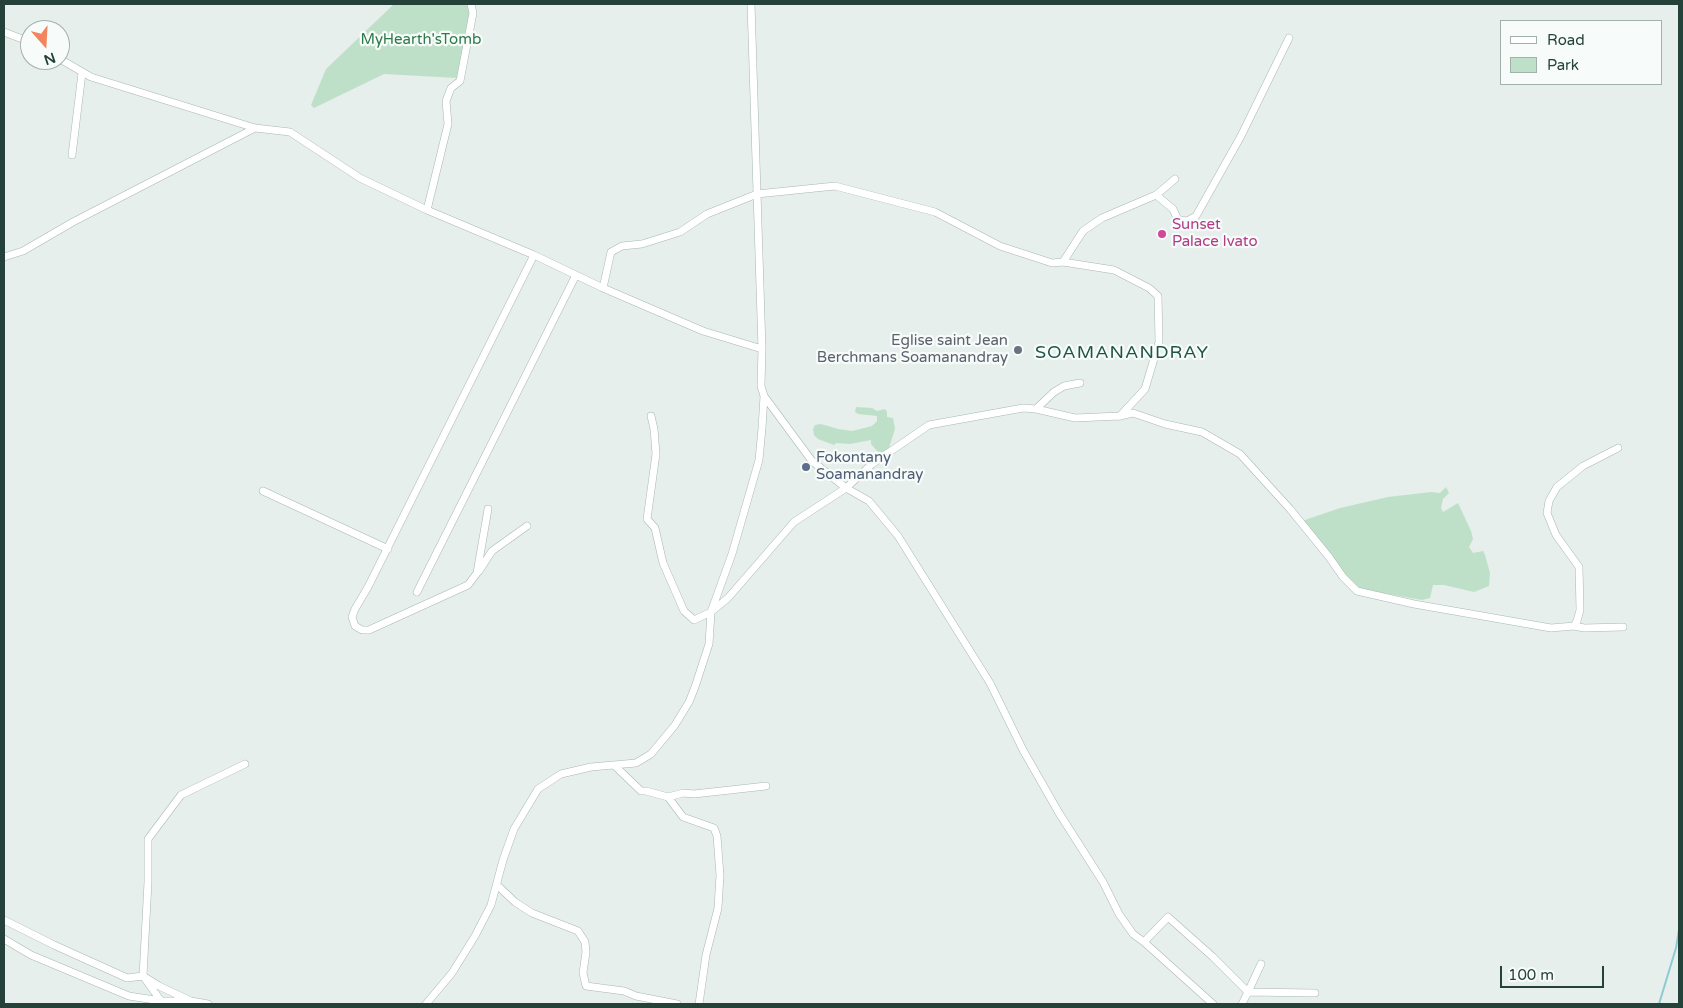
<!DOCTYPE html>
<html>
<head>
<meta charset="utf-8">
<style>
  body { margin:0 }
  #map { position:relative; width:1683px; height:1008px; overflow:hidden; background:#e6efeb; font-family:"Varela Round",sans-serif }
  canvas { display:block }
  .frame { position:absolute; inset:0; border:5px solid #24423a; pointer-events:none }
  .legend { position:absolute; left:1500px; top:20px; width:162px; height:65px; box-sizing:border-box; background:#f7fbf9; border:1px solid #a3b1ad; margin:0; padding:6px 9px; list-style:none; font-size:15px; color:#24423a }
  .legend li { display:flex; align-items:center; gap:10px; height:25px }
  .legend b { width:25px; border:1px solid #a3b1ad }
  .north { position:absolute; left:20px; top:20px; width:50px; height:50px; box-sizing:border-box; background:#f7fbf9; border:1px solid #a3b1ad; border-radius:50%; rotate:161deg; font-size:14px; font-weight:700; line-height:20px; text-align:center; color:#24423a }
  .north::after { content:''; display:block; margin:auto; width:18px; height:22px; background:#f4845f; clip-path:polygon(50% 0,100% 100%,50% 72%,0 100%) }
  .scale { position:absolute; left:1500px; top:966px; width:104px; height:22px; box-sizing:border-box; border:2px solid #24423a; border-top:0; padding-left:6px; font-size:15px; line-height:18px; white-space:nowrap; color:#24423a; -webkit-text-stroke:4px #f7fbf9; paint-order:stroke }
</style>
</head>
<body>
<div id="map">
<canvas width="1683" height="1008"></canvas>
<div class="frame"></div>
<ul class="legend">
<li><b style="height:6px;background:#fff"></b>Road</li>
<li><b style="height:14px;background:#bfe0c8"></b>Park</li>
</ul>
<div class="north">N</div>
<div class="scale">100 m</div>
</div>
<script>
const context = document.querySelector('canvas').getContext('2d');
context.lineJoin = 'round';
function paint(path, color) { context.fillStyle = color; context.fill(path, 'evenodd'); }
const shape = rows => new Path2D(rows.map(r => 'M' + r).join(''));
function stroke(path, color, width, dash) { context.strokeStyle = color; context.lineWidth = width; context.lineCap = dash ? 'butt' : 'round'; context.setLineDash(dash || []); context.stroke(path); }
function drawText(font, color, halo, rows, align = 'center') {
  context.font = font + ' "Varela Round",sans-serif'; context.lineWidth = 4.5; context.setLineDash([]); context.textBaseline = 'middle'; context.strokeStyle = halo; context.fillStyle = color; for (const [text, x, y, turn = 0] of rows) {
    context.save(); context.translate(x, y); context.rotate((+turn || 0) * Math.PI / 180); context.textAlign = isNaN(turn) ? turn : align; if (halo) context.strokeText(text, 0, 0); context.fillText(text, 0, 0); context.restore();
  }
}
const green = shape([
  [394,4,467,4,470,12,457,78,384,74,314,108,311,105,326,69],
  [856,407,872,408,877,411,885,409,887,412,887,417,893,418,895,429,889,448,884,453,881,454,877,451,871,444,871,440,850,444,836,443,834,445,818,439,814,435,813,429,815,425,821,424,838,429,852,431,872,426,877,421,877,416,858,414,855,412],
  [1446,487,1449,493,1443,499,1441,508,1443,512,1458,503,1471,531,1473,539,1469,547,1473,553,1483,551,1485,555,1490,573,1489,586,1474,592,1444,585,1433,585,1430,598,1422,600,1361,589,1340,570,1302,521,1340,508,1388,497,1431,492,1440,493]
]);
const stream = shape([
  [1659,1004,1676,948,1679,930]
]);
const street = shape([
  [4,32,30,42],
  [60,59,91,77,255,128,290,132,360,178,427,210,534,255,603,288,703,331,762,349],
  [72,155,82,73],
  [1156,195,1173,209,1178,220,1187,221,1196,216,1241,136,1289,38],
  [427,210,448,124,446,101,451,88,460,81,473,13,471,4],
  [4,257,23,251,73,222,255,128],
  [1063,262,1083,231,1102,218,1156,195,1175,179],
  [603,288,611,252,622,246,642,244,680,232,707,214,757,194,835,186,935,212,1000,246,1052,263,1063,262,1114,270,1149,288,1158,296,1159,342,1145,389,1120,416],
  [764,396,812,461,846,488,872,464,929,425,1023,408,1036,409,1075,418,1120,416,1133,413,1165,424,1202,432,1240,454,1290,509,1329,557,1343,577,1357,591,1414,604,1551,628,1574,626,1577,621,1580,610,1579,567,1556,535,1547,513,1549,501,1557,487,1583,466,1618,448],
  [1036,409,1054,392,1064,386,1080,383],
  [651,416,654,429,656,454,647,519,655,528,663,563,684,611,694,620,711,612,728,598,794,522,846,488,869,501,898,536,990,683,1023,750,1059,813,1103,882,1119,914,1133,934,1144,942,1213,1004],
  [263,491,388,549],
  [488,509,477,573,468,585,369,630,362,630,355,626,352,617,355,609,368,587,534,255],
  [479,571,492,551,527,526],
  [417,592,576,275],
  [1574,626,1584,628,1623,627],
  [615,766,641,791,646,791,668,797,683,793,694,794,766,786],
  [668,797,683,817,714,828,717,836,720,875,718,908,706,955,699,1004],
  [497,885,515,902,532,913,578,931,585,942,586,952,583,973,586,986,624,991,636,996,677,1004],
  [4,920,54,945,127,978,143,976,159,986,191,1001,208,1004],
  [4,939,31,955,129,996,161,1001,188,1001],
  [1144,942,1168,917,1213,957,1248,992,1242,1004],
  [1261,964,1248,992,1315,993],
  [165,1004,161,1001,143,976,148,882,148,839,181,795,245,764],
  [426,1004,452,973,475,936,491,905,503,860,514,829,538,789,561,774,591,767,636,763,651,754,675,725,689,702,695,687,709,644,711,612,732,554,759,460,762,428,764,396,761,386,762,349,751,4]
]);
const markers = [
  [1162,234,5,"#d1479c"],
  [1018,350,5,"#6b7280"],
  [806,467,5,"#5c6f8a"]
];
const parkNames = [
  ["MyHearth'sTomb",421,40]
];
const hotelNames = [
  ["Sunset",1172,225],
  ["Palace Ivato",1172,242]
];
const worshipNames = [
  ["Eglise saint Jean",1008,341],
  ["Berchmans Soamanandray",1008,358]
];
const serviceNames = [
  ["Fokontany",816,458],
  ["Soamanandray",816,475]
];
const quarterNames = [
  ["SOAMANANDRAY",1122,353]
];
paint(green, '#bfe0c8');
stroke(stream, '#8ec9d4', 2);
stroke(street, '#a8b8b2', 8);
stroke(street, '#fff', 7);
for (const [x, y, r, color] of markers) { const dot = new Path2D(); dot.arc(x, y, r, 0, 2 * Math.PI); context.fillStyle = color; context.fill(dot); stroke(dot, '#f7fbf9', 2); }
drawText('15px', '#2d7a4b', '#f7fbf9', parkNames);
drawText('15px', '#b23c85', '#f7fbf9', hotelNames, 'left');
drawText('15px', '#5b616d', '#f7fbf9', worshipNames, 'right');
drawText('15px', '#4e5e75', '#f7fbf9', serviceNames, 'left');
context.letterSpacing = '1px';
drawText('18px', '#1f5548', '#f7fbf9', quarterNames);
context.letterSpacing = '0px';
</script>
</body>
</html>
